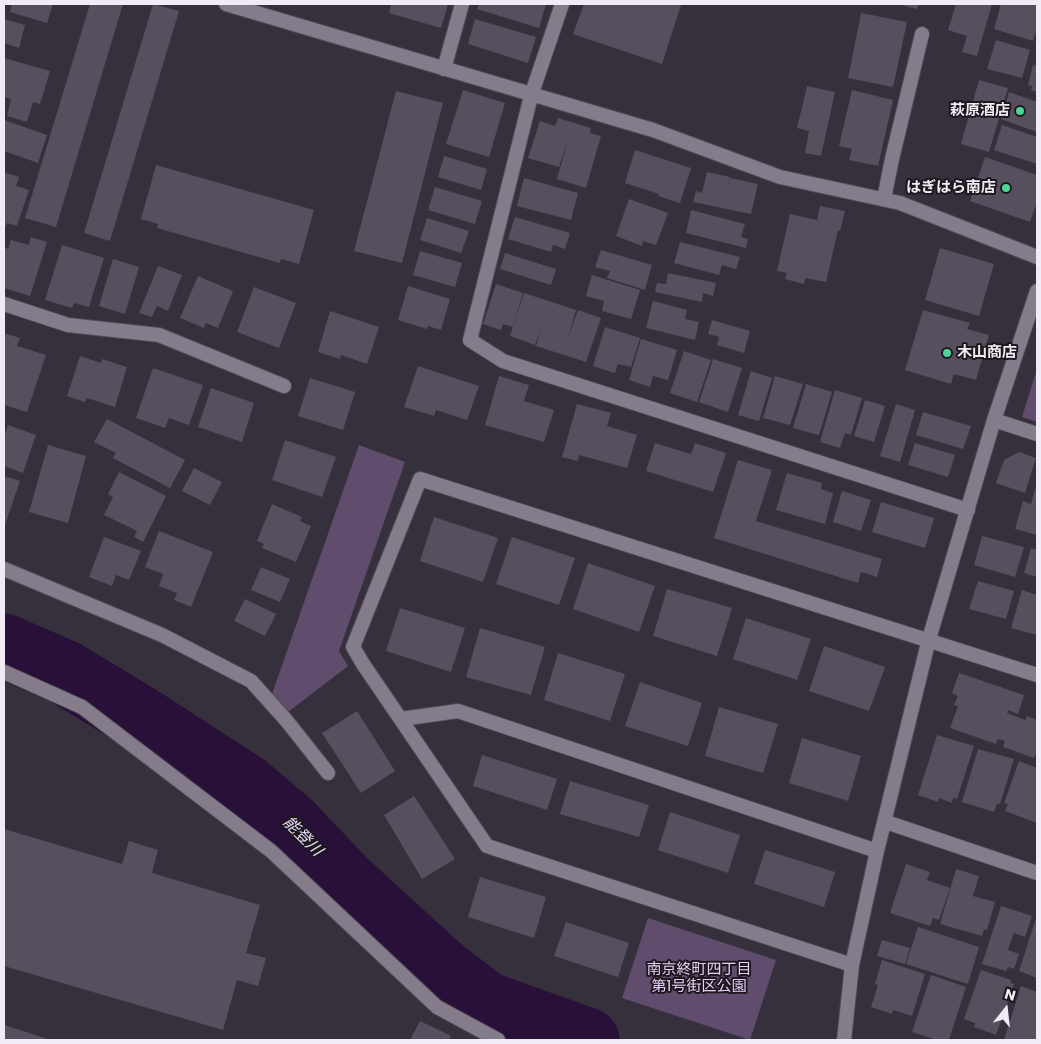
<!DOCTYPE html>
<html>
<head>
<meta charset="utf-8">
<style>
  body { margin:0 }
  #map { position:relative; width:1041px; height:1044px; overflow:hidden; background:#362f3c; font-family:Poppins,sans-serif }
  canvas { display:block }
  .frame { position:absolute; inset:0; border:5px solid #f0ebf4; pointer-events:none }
  .north { position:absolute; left:981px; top:984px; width:50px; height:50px; -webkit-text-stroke:4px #1c181e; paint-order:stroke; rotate:16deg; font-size:14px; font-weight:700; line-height:20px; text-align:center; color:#f0ebf4 }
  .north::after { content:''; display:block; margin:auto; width:18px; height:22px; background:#f0ebf4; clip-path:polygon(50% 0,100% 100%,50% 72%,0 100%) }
</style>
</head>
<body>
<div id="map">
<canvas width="1041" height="1044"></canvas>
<div class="frame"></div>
<div class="north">N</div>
</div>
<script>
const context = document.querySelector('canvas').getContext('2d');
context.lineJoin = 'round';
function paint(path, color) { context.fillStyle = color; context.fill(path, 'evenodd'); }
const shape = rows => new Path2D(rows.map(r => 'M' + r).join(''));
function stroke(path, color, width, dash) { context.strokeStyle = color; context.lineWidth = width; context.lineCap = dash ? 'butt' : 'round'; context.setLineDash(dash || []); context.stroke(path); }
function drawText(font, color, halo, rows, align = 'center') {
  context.font = font + ' Poppins,"Noto Sans JP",sans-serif'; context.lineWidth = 4; context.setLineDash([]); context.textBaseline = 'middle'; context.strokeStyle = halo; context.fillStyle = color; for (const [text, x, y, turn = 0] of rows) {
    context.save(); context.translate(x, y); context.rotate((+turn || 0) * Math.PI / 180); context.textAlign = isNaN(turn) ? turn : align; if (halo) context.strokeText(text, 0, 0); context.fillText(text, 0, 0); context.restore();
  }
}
const green = shape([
  [1037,369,1037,422,1022,417],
  [359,445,405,462,339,651,348,666,288,712,272,694],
  [648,918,776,960,750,1040,622,998]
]);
const river = shape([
  [4,646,64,672,140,718,245,786,291,825,345,882,417,948,444,972,486,1004,587,1040]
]);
const building = shape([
  [12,4,53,4,47,23,10,12],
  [90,4,123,4,56,227,25,218],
  [153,4,179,11,110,241,84,233],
  [391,4,448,4,441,28,389,13],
  [479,4,546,4,539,28,477,9],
  [584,4,677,4,681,5,662,64,573,34],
  [898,4,919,4,917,9],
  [956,4,992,4,977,56,962,52,967,36,948,30],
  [1001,4,1037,4,1037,28,1033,41,994,29],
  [861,13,907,22,893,87,848,78],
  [4,19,25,25,19,48,4,43],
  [475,19,536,37,528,63,468,44],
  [996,40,1030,50,1022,78,987,69],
  [4,58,50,71,40,104,33,102,27,122,7,116,11,99,4,97],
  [1033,65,1037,66,1037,92,1031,90,1032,86,1028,85],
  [979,80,1008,88,989,152,961,144],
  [807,86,835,92,821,156,805,153,809,131,797,128],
  [463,90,505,103,489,157,446,144],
  [852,90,893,100,878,166,849,160,852,149,839,146],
  [396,91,443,103,402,263,354,251],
  [1009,92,1037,102,1037,132,1001,119],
  [558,118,591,128,590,133,601,136,586,188,557,179,568,140,559,167,528,158,540,121,555,126],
  [4,120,47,135,38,163,4,151],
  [1002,125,1037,137,1037,164,994,150],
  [635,150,691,168,680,203,658,196,659,194,625,183],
  [444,156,487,169,481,190,438,177],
  [985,157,1037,175,1037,202,1030,222,970,201],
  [156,165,314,210,299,264,281,259,280,263,157,228,158,224,141,219],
  [4,172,19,177,16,186,29,190,17,226,7,223,4,230],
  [707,172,730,177,725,195,730,178,758,184,751,214,693,202,696,191,702,193],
  [524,178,578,193,571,220,517,206],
  [435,187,482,201,475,224,428,210],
  [629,199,668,213,656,245,643,241,642,246,616,236],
  [820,206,845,211,840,231,838,230,826,282,805,278,804,284,785,279,787,273,777,271,790,214,817,220],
  [691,210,745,224,741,237,748,239,746,248,686,233],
  [515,217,570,233,565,249,553,245,551,252,508,239],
  [427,218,469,231,461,253,420,240],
  [31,237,47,242,30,296,4,288,4,247,8,249,11,240,29,245],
  [680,242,740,257,736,269,722,265,719,275,674,263],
  [62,245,104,258,89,307,74,303,72,308,45,300],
  [940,248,994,264,979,316,925,300],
  [601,250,652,265,645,290,607,278,610,271,595,267],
  [420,251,462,263,455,287,413,275],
  [505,253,556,269,551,285,500,269],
  [113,259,139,267,125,314,99,306],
  [158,266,182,275,168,311,157,306,152,317,139,313],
  [668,273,716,283,713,296,703,293,702,302,655,292,657,283,666,284],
  [592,275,640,290,631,319,602,311,604,301,586,296],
  [198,276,233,291,218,328,206,323,204,328,180,318],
  [496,284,523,293,513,327,503,324,501,330,483,324],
  [408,286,450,299,441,330,428,326,427,329,398,320],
  [254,287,296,303,279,348,237,332],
  [524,293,576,310,568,337,578,310,601,318,586,362,536,346,541,329,535,345,510,336],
  [653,301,687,310,685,319,699,322,695,340,646,328],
  [923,310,970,323,967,329,989,335,976,380,954,374,951,384,905,370],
  [330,311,379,327,367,364,341,355,340,359,318,352],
  [712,320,750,331,744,353,717,345,719,337,708,334],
  [605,327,640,338,631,367,618,364,615,373,593,366],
  [4,333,20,338,17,346,46,355,27,412,4,405],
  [641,339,677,350,668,380,653,376,650,387,629,380],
  [684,351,711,360,697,402,670,393],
  [80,356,101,363,102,359,127,367,115,407,87,398,85,402,67,396],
  [713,359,742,368,728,412,699,402],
  [418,366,479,386,467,420,436,410,434,416,404,407],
  [153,368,203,385,189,425,169,418,165,428,136,418],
  [751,371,772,378,759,421,738,415],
  [499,376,529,385,524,401,554,410,544,442,485,425],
  [775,376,803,384,790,425,763,418],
  [310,378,355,392,343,430,298,416],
  [806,384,832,392,819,435,793,428],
  [211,388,254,403,242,442,198,427],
  [835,390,862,398,851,435,845,433,840,448,820,442],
  [865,400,885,406,874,442,854,436],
  [577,404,611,413,607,426,637,435,627,468,579,455,578,461,562,457],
  [896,404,915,410,900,462,880,456],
  [923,412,971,426,963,449,916,435],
  [107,419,185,460,170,488,113,458,116,453,94,442],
  [8,425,36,435,23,473,4,466,4,437],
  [285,440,336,457,322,497,272,480],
  [655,443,691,454,695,443,726,453,713,492,646,471],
  [915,443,955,455,948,477,908,465],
  [48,445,86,456,68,523,29,512],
  [1019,452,1036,458,1025,493,996,483,1004,460],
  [738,460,772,470,756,521,882,559,877,577,861,572,858,583,714,538],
  [194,468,222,482,210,505,182,491],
  [119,472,166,496,143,542,134,537,137,531,104,515,113,497,108,494],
  [787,473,822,483,821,489,833,493,825,524,776,510],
  [4,476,20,481,4,528],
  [1037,483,1037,535,1015,529,1023,501,1031,504],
  [842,491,871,500,861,531,833,522],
  [881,502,934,518,925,548,872,532],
  [272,504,302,517,300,521,311,526,296,562,262,548,264,544,257,541],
  [434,517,498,538,483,582,420,561],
  [159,531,213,552,191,607,174,600,177,593,159,586,163,574,145,567],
  [982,536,1024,547,1015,577,974,565],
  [104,537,141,551,129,580,116,575,112,586,89,577],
  [512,537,575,558,559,605,496,584],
  [1031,548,1037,550,1037,577,1024,573],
  [588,563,655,586,639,632,573,609],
  [261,567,290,579,280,602,251,590],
  [978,581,1014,591,1006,619,969,609],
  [667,589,732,608,717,656,653,636],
  [1022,590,1037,595,1037,635,1011,628],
  [245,599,276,614,265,636,234,621],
  [400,608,465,628,451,672,386,651],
  [746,618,811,639,797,680,733,659],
  [480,628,545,647,531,695,466,677],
  [824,646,885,667,869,711,809,691],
  [558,653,625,674,610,721,544,700],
  [959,673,1024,695,1018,714,1008,710,1007,713,1025,720,1027,716,1037,720,1037,750,1034,758,1003,747,1005,741,998,739,996,744,950,728,958,706,954,705,958,696,952,693],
  [640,682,702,703,688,746,625,726],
  [719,707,778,724,763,773,705,756],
  [357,711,395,771,361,793,322,733],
  [937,735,974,746,957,799,953,798,952,803,939,798,938,802,918,795],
  [802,738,861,756,848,801,789,783],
  [978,749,1014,759,1000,804,997,804,994,812,962,802],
  [482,755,557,779,547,810,473,786],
  [1019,761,1037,768,1037,823,1005,811,1008,804,1004,803],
  [570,781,649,805,639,837,560,814],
  [414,796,455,859,422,879,384,815],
  [670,812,740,835,728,873,658,850],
  [4,829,122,864,129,841,158,850,152,873,260,905,246,953,266,958,258,986,237,980,223,1030,4,966],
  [765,850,835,872,824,907,754,884],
  [906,864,930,872,927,880,950,888,939,920,933,918,930,926,890,913],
  [956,869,979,876,973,896,995,902,987,930,984,929,982,936,940,924],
  [480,877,546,897,534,938,468,917],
  [1001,906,1032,916,1025,937,1014,933,1008,950,1019,954,1014,969,1008,967,1006,971,982,964],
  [1037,915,1037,978,1019,971],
  [566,922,629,943,618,977,554,956],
  [918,927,979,947,968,984,906,964],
  [882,940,910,948,905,964,877,956],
  [882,960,925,974,912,1016,893,1010,892,1014,871,1007,878,985,875,984],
  [981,970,1011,980,1011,983,1014,984,996,1035,974,1027,975,1023,964,1019],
  [931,975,966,987,949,1040,937,1040,912,1032],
  [1021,986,1037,992,1037,1040,1004,1040],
  [420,1021,451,1036,449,1040,410,1040],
  [4,1025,51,1040,4,1040]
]);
const service = shape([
  [444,69,462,4],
  [884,199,892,159,922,34],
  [4,304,68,325,159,335,284,386]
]);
const minor = shape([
  [226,4,653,130,780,177,900,203,1037,257],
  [562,4,531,96,470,340,503,361,968,510],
  [994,420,1037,434],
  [4,569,162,635,251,681,286,720,328,773],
  [4,672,82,707,271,851,437,1007,498,1040],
  [401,719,458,711,877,851],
  [886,822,1037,873],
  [852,965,487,846,363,664,353,647,420,479,1037,675],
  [844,1040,852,965,877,851,929,639,994,420,1037,291]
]);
const markers = [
  [1020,111,5,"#4fd398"],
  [1006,188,5,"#4fd398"],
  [947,353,5,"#4fd398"]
];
const poiNames = [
  ["萩原酒店",1010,111],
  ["はぎはら南店",996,188],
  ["木山商店",957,353,"left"]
];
const parkNames = [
  ["南京終町四丁目",699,970],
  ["第1号街区公園",699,987]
];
const waterNames = [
  ["能登川",302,837,45]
];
paint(green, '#604d6d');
stroke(river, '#291038', 65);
paint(building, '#574f5d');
stroke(service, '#504a54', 16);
stroke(minor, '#504a54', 16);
stroke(service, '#857c8b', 14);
stroke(minor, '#857c8b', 14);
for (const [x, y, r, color] of markers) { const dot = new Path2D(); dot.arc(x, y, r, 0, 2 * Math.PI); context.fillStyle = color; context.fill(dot); stroke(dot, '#1c181e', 2); }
drawText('bold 15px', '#f0ebf4', '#1c181e', poiNames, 'right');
drawText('15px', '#e5cdf8', '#1c181e', parkNames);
drawText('italic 16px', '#eadaf7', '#1c181e', waterNames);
</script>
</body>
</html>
